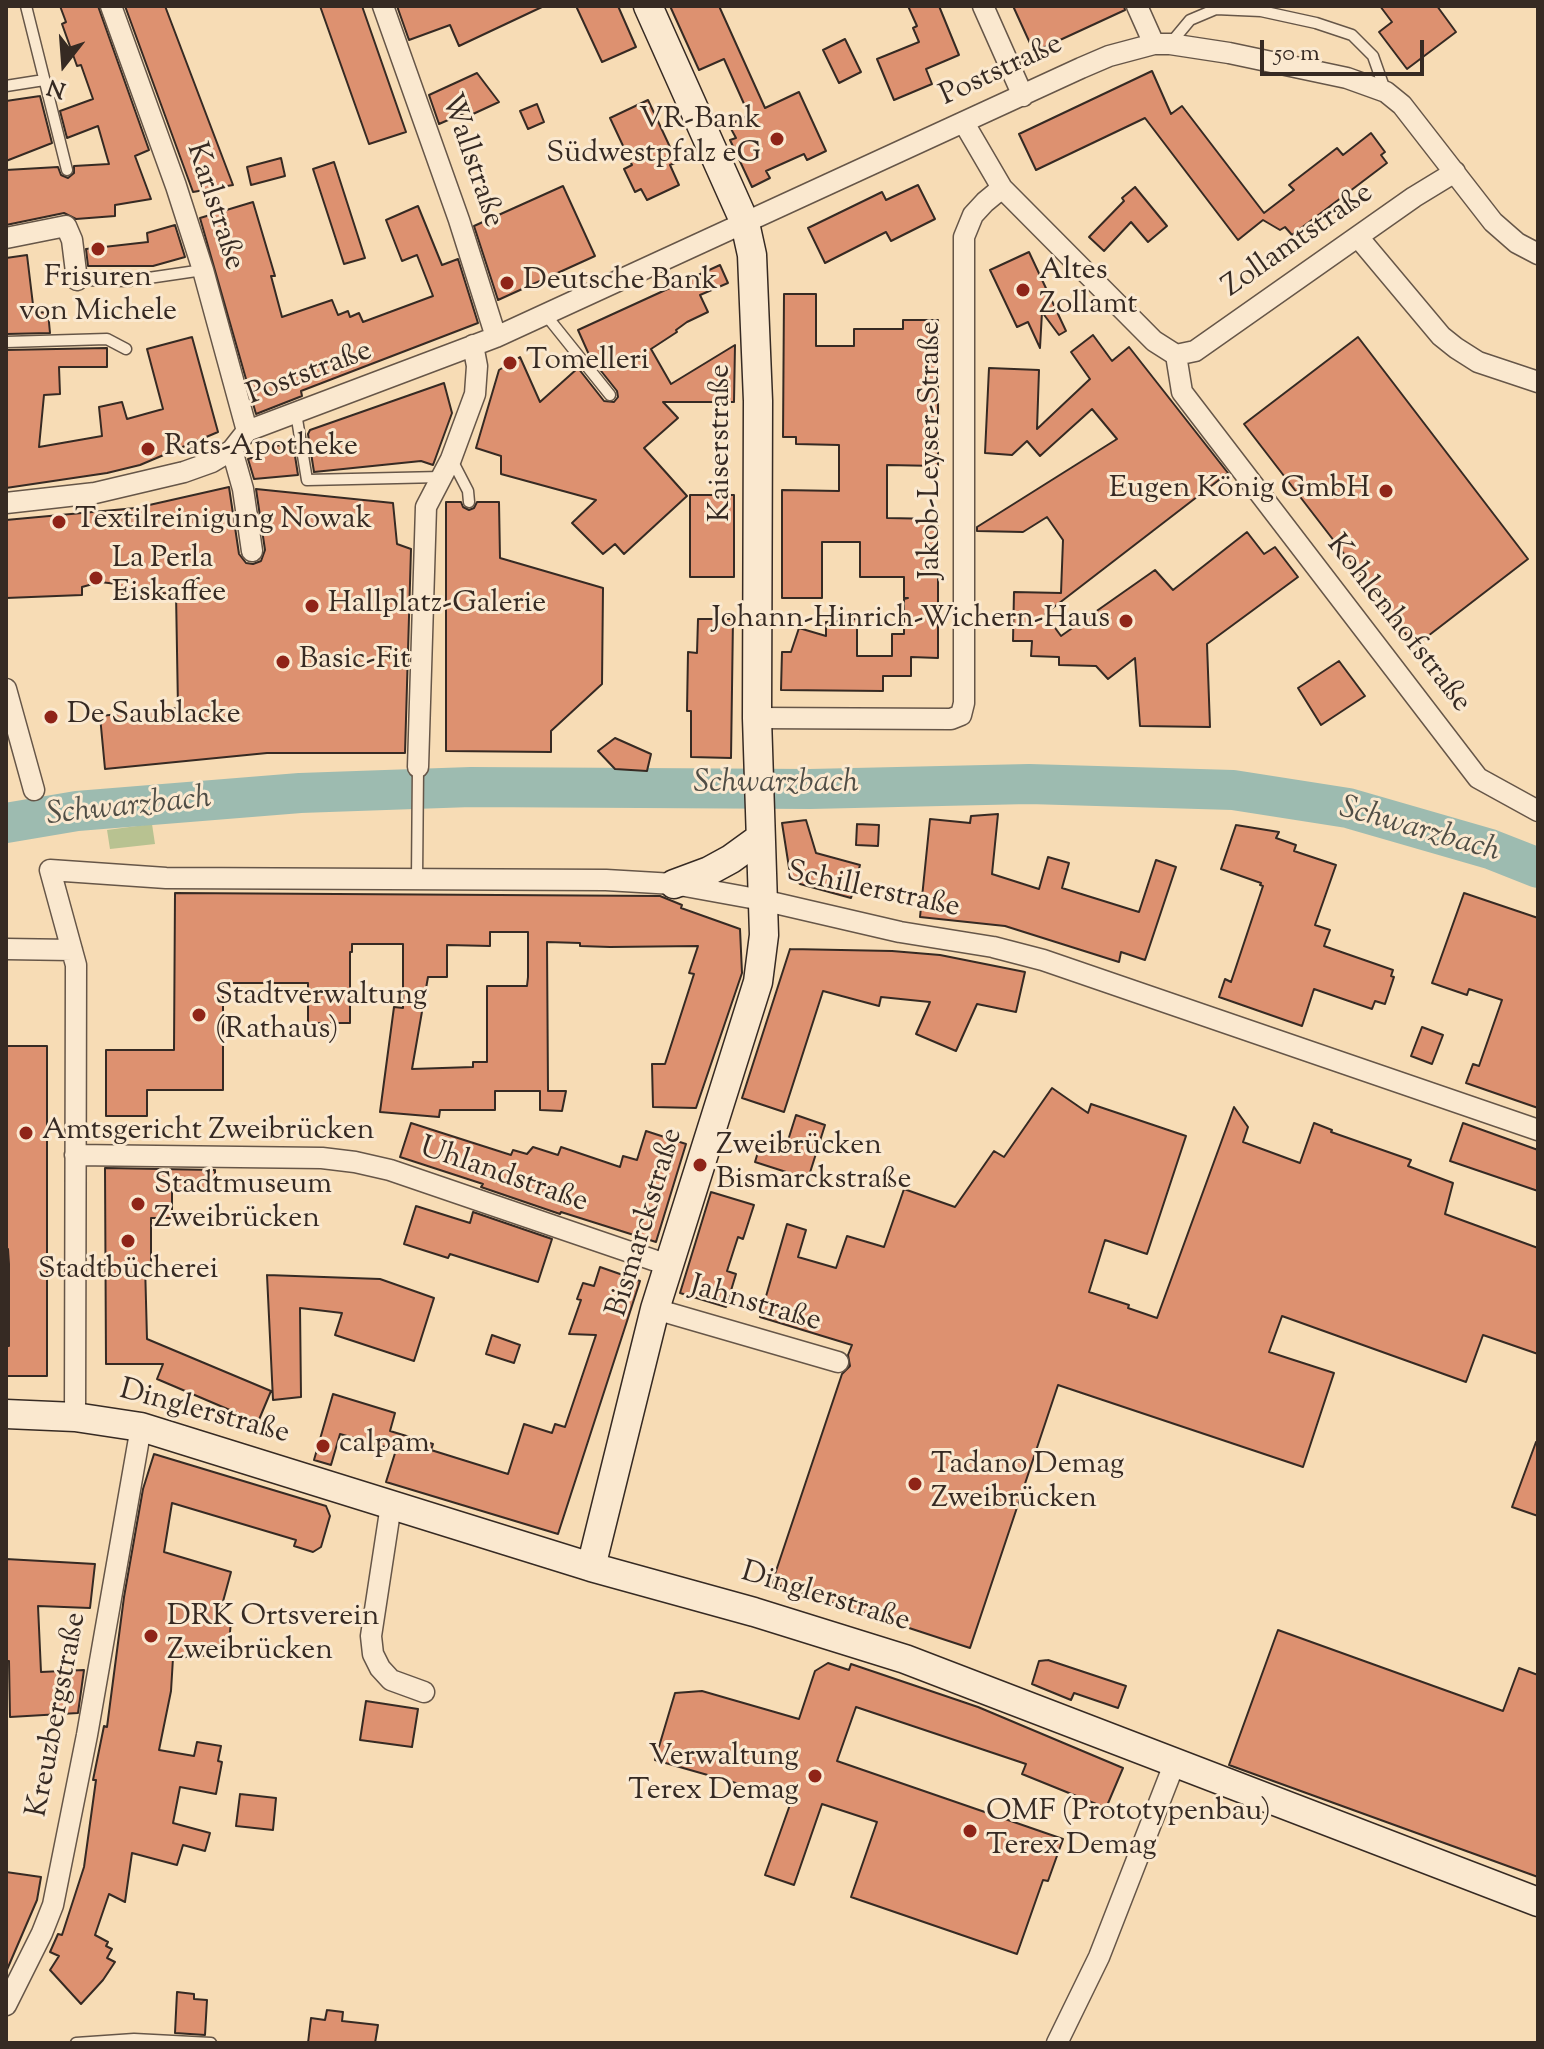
<!DOCTYPE html>
<html>
<head>
<meta charset="utf-8">
<style>
  body { margin:0 }
  #map { position:relative; width:1544px; height:2049px; overflow:hidden; background:#f7dcb5; font-family:"Sorts Mill Goudy",serif }
  canvas { display:block }
  .frame { position:absolute; inset:0; border:8px solid #362a23; pointer-events:none }
  .north { position:absolute; left:24px; top:24px; width:80px; height:80px; -webkit-text-stroke:6px #fae8cf; paint-order:stroke; rotate:197deg; font-size:22px; font-weight:700; line-height:32px; text-align:center; color:#362a23 }
  .north::after { content:''; display:block; margin:auto; width:28px; height:36px; background:#362a23; clip-path:polygon(50% 0,100% 100%,50% 72%,0 100%) }
  .scale { position:absolute; left:1260px; top:40px; width:164px; height:36px; box-sizing:border-box; border:4px solid #362a23; border-top:0; padding-left:10px; font-size:24px; line-height:28px; white-space:nowrap; color:#362a23; -webkit-text-stroke:6px #fae8cf; paint-order:stroke }
</style>
</head>
<body>
<div id="map">
<canvas width="1544" height="2049"></canvas>
<div class="frame"></div>
<div class="north">N</div>
<div class="scale">50 m</div>
</div>
<script>
const context = document.querySelector('canvas').getContext('2d');
context.lineJoin = 'round';
function paint(path, color) { context.fillStyle = color; context.fill(path, 'evenodd'); }
const shape = rows => new Path2D(rows.map(r => 'M' + r).join(''));
function stroke(path, color, width, dash) { context.strokeStyle = color; context.lineWidth = width; context.lineCap = dash ? 'butt' : 'round'; context.setLineDash(dash || []); context.stroke(path); }
function drawText(font, color, halo, rows, align = 'center') {
  context.font = font + ' "Sorts Mill Goudy",serif'; context.lineWidth = 6; context.setLineDash([]); context.textBaseline = 'middle'; context.strokeStyle = halo; context.fillStyle = color; for (const [text, x, y, turn = 0] of rows) {
    context.save(); context.translate(x, y); context.rotate((+turn || 0) * Math.PI / 180); context.textAlign = isNaN(turn) ? turn : align; if (halo) context.strokeText(text, 0, 0); context.fillText(text, 0, 0); context.restore();
  }
}
const green = shape([
  [152,824,155,844,110,849,107,830]
]);
const river = shape([
  [6,823,77,811,300,793,471,787,810,789,1029,784,1233,790,1348,808,1490,849,1538,868]
]);
const building = shape([
  [60,6,98,6,149,150,135,156,151,199,115,205,115,216,76,219,64,213,6,225,6,170,58,167,61,175,68,178,74,173,74,166,109,164,98,126,67,138,60,111,93,99,81,65,77,66,62,24,66,22,60,6],
  [125,6,165,6,233,185,193,192,125,6],
  [320,6,362,6,406,132,369,144,320,6],
  [397,6,544,6,459,46,450,25,409,40,397,6],
  [576,6,618,6,636,47,602,62,576,6],
  [670,6,719,6,765,108,799,92,826,151,807,160,804,154,766,171,770,178,752,187,730,140,736,138,729,125,749,115,724,59,699,70,670,6],
  [908,6,939,6,959,55,926,69,932,84,894,100,877,59,919,42,913,28,917,26,908,6],
  [1013,6,1124,6,1125,10,1034,52,1013,6],
  [1380,6,1437,6,1456,32,1407,69,1379,32,1392,22,1380,6],
  [845,39,861,72,839,83,823,50,845,39],
  [1152,71,1171,114,1182,106,1264,213,1294,190,1289,185,1337,148,1343,155,1371,133,1385,152,1381,155,1387,163,1292,235,1285,227,1280,230,1263,220,1238,240,1145,118,1036,170,1019,134,1152,71],
  [477,73,499,102,473,114,471,110,439,124,429,95,477,73],
  [40,96,52,143,6,161,6,101,40,96],
  [648,100,677,162,670,165,679,185,647,200,641,189,635,192,624,169,632,165,610,118,648,100],
  [537,104,544,122,528,129,520,111,537,104],
  [281,158,285,176,251,185,247,167,281,158],
  [334,162,365,258,344,264,313,169,334,162],
  [918,185,935,219,891,241,886,232,825,263,808,228,882,192,886,200,918,185],
  [563,186,595,256,498,300,474,226,563,186],
  [1135,187,1167,226,1148,242,1131,222,1104,251,1089,237,1124,201,1122,198,1135,187],
  [253,202,275,276,271,276,282,317,332,300,338,315,348,311,350,317,359,313,363,322,433,296,417,255,402,261,386,220,418,206,442,265,458,259,478,323,301,391,302,396,256,414,200,218,253,202],
  [175,225,185,257,153,266,88,266,86,249,148,242,147,233,175,225],
  [1029,252,1066,331,1059,335,1042,312,1040,348,1028,322,1017,327,990,270,1029,252],
  [27,255,34,313,48,312,50,333,6,334,6,258,27,255],
  [720,265,728,283,700,295,708,312,687,322,676,330,677,332,651,349,671,384,735,345,734,402,663,402,678,418,644,448,687,496,624,554,615,544,603,554,572,523,596,500,501,474,501,456,476,448,499,370,520,357,540,402,578,368,604,401,614,402,618,397,617,391,590,357,578,330,720,265],
  [784,294,816,294,816,346,854,346,854,329,903,329,903,320,938,320,938,466,887,465,887,518,938,519,938,658,911,657,911,676,883,676,883,691,781,690,782,652,791,652,799,628,826,636,826,622,857,619,857,656,892,656,892,634,904,634,904,599,908,598,904,598,904,577,860,577,860,542,822,542,822,598,782,598,782,490,839,491,839,445,796,444,796,437,783,437,784,294],
  [1093,335,1112,361,1129,347,1228,473,1045,614,1061,636,1155,570,1173,590,1247,532,1264,554,1275,547,1298,577,1207,644,1210,727,1140,726,1135,658,1108,679,1096,666,1059,665,1059,657,1031,656,1032,641,1013,641,1014,592,1061,593,1063,540,1047,517,1023,532,977,531,977,527,1117,439,1092,409,1040,456,1027,441,1012,455,985,453,989,368,1039,370,1037,429,1090,379,1071,352,1093,335],
  [192,337,218,432,140,465,107,473,6,488,6,350,107,348,107,367,59,367,60,394,44,395,39,447,102,436,99,407,122,402,127,419,163,409,147,349,192,337],
  [1358,337,1528,559,1415,646,1244,424,1358,337],
  [444,383,452,413,433,465,421,461,314,472,308,434,310,430,444,383],
  [293,443,298,475,254,479,248,459,268,453,270,447,293,443],
  [229,487,239,554,246,563,253,564,261,561,265,550,256,489,393,503,397,544,411,549,405,753,267,753,105,769,100,716,178,708,176,593,118,594,117,584,100,582,82,587,82,595,6,598,6,520,136,508,229,487],
  [690,495,734,495,734,577,690,577,690,495],
  [446,502,461,502,463,507,469,510,474,508,477,502,499,502,500,558,603,588,602,684,551,731,551,752,446,751,446,502],
  [698,619,733,619,731,758,691,757,691,711,687,711,688,652,697,653,698,619],
  [1339,661,1365,696,1321,725,1298,688,1339,661],
  [615,738,651,754,647,771,615,769,598,751,615,738],
  [998,814,992,874,1039,889,1048,857,1069,863,1062,888,1139,912,1156,860,1176,867,1145,960,1121,952,1119,962,1005,926,920,917,930,819,970,823,971,816,998,814],
  [806,820,816,853,860,865,851,898,800,884,790,874,782,823,806,820],
  [857,824,879,825,878,846,856,845,857,824],
  [1236,825,1279,832,1276,838,1296,845,1294,851,1336,865,1315,925,1330,930,1324,946,1393,970,1391,976,1394,977,1385,1004,1375,1001,1372,1009,1314,989,1302,1026,1219,997,1225,979,1231,982,1263,886,1260,885,1261,883,1221,869,1236,825],
  [175,893,660,896,682,905,681,908,740,929,742,973,696,1108,653,1107,652,1064,665,1064,694,974,689,973,698,946,610,947,580,946,580,943,547,942,548,1091,566,1091,562,1111,540,1110,540,1091,495,1091,495,1110,440,1110,439,1117,380,1112,394,1007,403,1008,403,944,352,944,352,952,350,952,350,1023,308,1023,308,983,223,983,223,1090,147,1090,147,1116,106,1116,106,1050,174,1050,175,893],
  [490,932,528,932,528,977,527,986,487,986,487,1062,473,1062,473,1067,412,1069,428,977,447,977,447,945,490,946,490,932],
  [1464,893,1538,918,1538,1108,1466,1083,1473,1064,1479,1066,1502,1000,1469,989,1467,995,1432,983,1464,893],
  [790,949,892,951,940,955,1025,972,1016,1012,977,1004,956,1051,916,1034,930,1002,881,997,879,1006,823,991,784,1112,742,1098,790,949],
  [1422,1027,1443,1035,1432,1064,1411,1056,1422,1027],
  [6,1046,47,1046,47,1376,6,1376,6,1346,9,1346,9,1264,8,1249,6,1249,6,1046],
  [1052,1088,1088,1113,1091,1104,1186,1136,1147,1254,1105,1240,1089,1292,1129,1305,1128,1308,1157,1318,1234,1107,1248,1127,1243,1142,1300,1163,1314,1123,1332,1130,1331,1132,1411,1160,1408,1166,1453,1183,1445,1214,1538,1248,1538,1354,1483,1335,1466,1382,1282,1316,1269,1352,1334,1373,1303,1467,1058,1385,970,1648,772,1583,842,1374,850,1366,848,1355,852,1345,760,1317,787,1224,806,1230,798,1257,836,1268,847,1236,884,1247,904,1189,955,1207,994,1151,1004,1157,1052,1088],
  [796,1115,825,1125,808,1179,755,1162,761,1142,785,1150,796,1115],
  [411,1123,511,1155,513,1150,527,1154,533,1147,558,1155,561,1147,620,1167,623,1156,637,1160,646,1131,686,1144,656,1242,561,1212,560,1214,481,1187,483,1184,400,1157,411,1123],
  [1463,1123,1538,1150,1538,1191,1450,1161,1463,1123],
  [105,1168,215,1170,215,1191,172,1190,172,1218,151,1218,151,1264,145,1264,147,1339,271,1391,258,1422,157,1379,163,1364,106,1364,105,1168],
  [711,1192,754,1205,743,1239,738,1237,727,1271,736,1274,726,1307,680,1293,711,1192],
  [416,1206,470,1223,473,1212,552,1239,538,1282,450,1254,448,1258,404,1244,416,1206],
  [600,1267,640,1281,558,1534,386,1482,396,1450,340,1434,331,1465,314,1460,333,1394,395,1413,390,1431,433,1444,431,1450,508,1474,524,1424,552,1433,555,1424,565,1427,596,1335,569,1334,581,1300,577,1299,583,1283,594,1286,600,1267],
  [267,1275,380,1279,434,1298,414,1361,335,1335,342,1313,300,1308,301,1397,273,1400,267,1275],
  [492,1335,520,1345,514,1363,486,1354,492,1335],
  [1536,1442,1538,1442,1538,1516,1512,1507,1536,1442],
  [154,1454,326,1506,330,1516,321,1547,313,1552,294,1546,296,1540,172,1503,164,1552,231,1572,218,1620,231,1621,228,1654,173,1658,171,1691,159,1750,194,1756,197,1742,221,1746,218,1761,222,1762,216,1794,180,1787,173,1823,210,1833,205,1851,183,1845,177,1865,132,1853,125,1902,109,1894,95,1935,108,1942,106,1946,112,1949,107,1958,115,1962,103,1980,81,2004,50,1970,59,1956,50,1952,58,1934,62,1935,84,1867,96,1780,93,1780,104,1726,107,1727,124,1597,143,1489,154,1454],
  [6,1559,95,1564,90,1608,38,1606,41,1672,84,1670,78,1713,10,1717,9,1661,6,1661,6,1559],
  [1278,1630,1503,1711,1519,1668,1538,1675,1538,1877,1229,1765,1278,1630],
  [1048,1660,1126,1686,1118,1708,1074,1693,1071,1700,1032,1684,1039,1661,1048,1660],
  [828,1663,849,1670,851,1664,978,1707,1123,1768,1106,1808,1022,1774,1026,1764,856,1707,837,1761,1063,1839,1048,1881,1043,1880,1017,1954,851,1897,877,1822,822,1804,794,1885,765,1875,792,1799,655,1760,675,1693,702,1691,799,1719,815,1671,828,1663],
  [366,1701,418,1709,412,1747,360,1740,366,1701],
  [240,1794,276,1798,273,1830,236,1826,240,1794],
  [6,1872,41,1877,37,1900,6,1972,6,1872],
  [177,1992,194,1994,194,1999,207,2000,205,2035,175,2033,177,1992],
  [327,2010,343,2012,342,2021,378,2025,375,2043,308,2043,311,2018,325,2020,327,2010]
]);
const lane = shape([
  [26,6,67,170],
  [1170,44,1190,20,1216,9,1261,11,1316,23,1352,35,1373,56,1385,90],
  [6,86,44,80],
  [77,280,128,281,203,270],
  [545,314,610,395],
  [6,342,107,339,126,349],
  [296,413,307,480,441,477],
  [452,460,468,491,469,502],
  [417,879,418,767],
  [76,2043,134,2039,211,2043]
]);
const street = shape([
  [111,6,176,186,203,270,247,431],
  [383,6,459,220,496,337],
  [983,6,1023,96],
  [1137,6,1154,44],
  [964,123,1002,188,1154,341,1176,355,1182,392,1478,778,1538,811],
  [1358,237,1441,336,1456,348,1478,362,1538,382],
  [6,238,66,226,72,240,77,280],
  [1176,355,1195,351,1414,197,1455,172],
  [232,450,243,489,252,551],
  [6,503,95,493,184,472,212,462,232,450,247,431,496,337,1081,68,1109,56,1154,44,1170,44,1229,53,1347,78,1386,92,1402,105,1493,222,1517,243,1538,254],
  [6,689,34,790],
  [757,718,951,719,961,715,964,703,964,237,973,215,985,202,1002,188],
  [418,767,426,507,451,459,475,394,477,366,473,345],
  [6,949,72,950],
  [75,1155,322,1158,355,1162,390,1170,668,1265],
  [655,1309,838,1362],
  [75,1417,76,965,50,870,166,878,606,880,674,884,762,900,900,932,993,947,1043,960,1538,1130],
  [391,1505,371,1636,373,1654,380,1668,391,1680,424,1692],
  [6,2005,42,1933,53,1905,87,1735,141,1427],
  [1057,2043,1099,1957,1175,1762]
]);
const secondary = shape([
  [674,884,709,871,731,859,760,838],
  [6,1414,75,1417,141,1427,591,1567,754,1612,905,1659,1538,1902],
  [591,1567,655,1309,758,982,764,935,757,718,758,401,752,255,745,223,648,6]
]);
const markers = [
  [777,139,8,"#8f2418"],
  [98,249,8,"#8f2418"],
  [507,283,8,"#8f2418"],
  [1023,290,8,"#8f2418"],
  [510,363,8,"#8f2418"],
  [148,449,8,"#8f2418"],
  [1386,491,8,"#8f2418"],
  [59,522,8,"#8f2418"],
  [96,578,8,"#8f2418"],
  [312,606,8,"#8f2418"],
  [1126,621,8,"#8f2418"],
  [283,662,8,"#8f2418"],
  [51,717,8,"#8f2418"],
  [199,1015,8,"#8f2418"],
  [26,1133,8,"#8f2418"],
  [700,1165,8,"#8f2418"],
  [138,1204,8,"#8f2418"],
  [128,1241,8,"#8f2418"],
  [323,1446,8,"#8f2418"],
  [915,1484,8,"#8f2418"],
  [151,1636,8,"#8f2418"],
  [815,1776,8,"#8f2418"],
  [970,1831,8,"#8f2418"]
];
const streetNames = [
  ["Poststraße",1002,72,-25],
  ["Wallstraße",470,161,71],
  ["Karlstraße",213,207,72],
  ["Zollamtstraße",1299,242,-35],
  ["Poststraße",310,375,-21],
  ["Kaiserstraße",723,443,-90],
  ["Jakob-Leyser-Straße",933,450,-90],
  ["Kohlenhofstraße",1397,625,52],
  ["Schillerstraße",873,892,12],
  ["Uhlandstraße",503,1177,19],
  ["Bismarckstraße",647,1223,-73],
  ["Jahnstraße",755,1306,16],
  ["Dinglerstraße",204,1414,15],
  ["Dinglerstraße",825,1599,17],
  ["Kreuzbergstraße",59,1715,-79]
];
const poiNames = [
  ["VR-Bank",761,122,"right"],
  ["Südwestpfalz eG",761,156,"right"],
  ["Altes",1039,273],
  ["Zollamt",1039,307],
  ["Frisuren",98,280,"center"],
  ["von Michele",98,314,"center"],
  ["Deutsche Bank",523,283],
  ["Tomelleri",526,363],
  ["Rats-Apotheke",164,449],
  ["Eugen König GmbH",1370,491,"right"],
  ["Textilreinigung Nowak",75,522],
  ["La Perla",112,561],
  ["Eiskaffee",112,595],
  ["Hallplatz-Galerie",328,606],
  ["Johann-Hinrich-Wichern-Haus",1110,621,"right"],
  ["Basic-Fit",299,662],
  ["De Saublacke",67,717],
  ["Stadtverwaltung",215,998],
  ["(Rathaus)",215,1032],
  ["Amtsgericht Zweibrücken",42,1133],
  ["Zweibrücken",716,1148],
  ["Bismarckstraße",716,1182],
  ["Stadtmuseum",154,1187],
  ["Zweibrücken",154,1221],
  ["Stadtbücherei",128,1272,"center"],
  ["calpam",339,1446],
  ["Tadano Demag",931,1467],
  ["Zweibrücken",931,1501],
  ["DRK Ortsverein",167,1619],
  ["Zweibrücken",167,1653],
  ["Verwaltung",799,1759,"right"],
  ["Terex Demag",799,1793,"right"],
  ["OMF (Prototypenbau)",986,1814],
  ["Terex Demag",986,1848]
];
const waterNames = [
  ["Schwarzbach",776,786],
  ["Schwarzbach",129,809,-6],
  ["Schwarzbach",1419,832,16]
];
paint(green, '#b8c291');
stroke(river, '#9dbbb0', 40);
paint(building, '#dd9170');
stroke(building, '#362a23', 2);
stroke(lane, '#665648', 13);
stroke(street, '#665648', 23);
stroke(secondary, '#362a23', 31);
stroke(lane, '#fae8cf', 10);
stroke(street, '#fae8cf', 20);
stroke(secondary, '#fae8cf', 28);
for (const [x, y, r, color] of markers) { const dot = new Path2D(); dot.arc(x, y, r, 0, 2 * Math.PI); context.fillStyle = color; context.fill(dot); stroke(dot, '#fae8cf', 3); }
drawText('30px', '#362a23', '#fae8cf', streetNames);
drawText('30px', '#362a23', '#fae8cf', poiNames, 'left');
drawText('italic 32px', '#504e46', '#fae8cf', waterNames);
</script>
</body>
</html>
